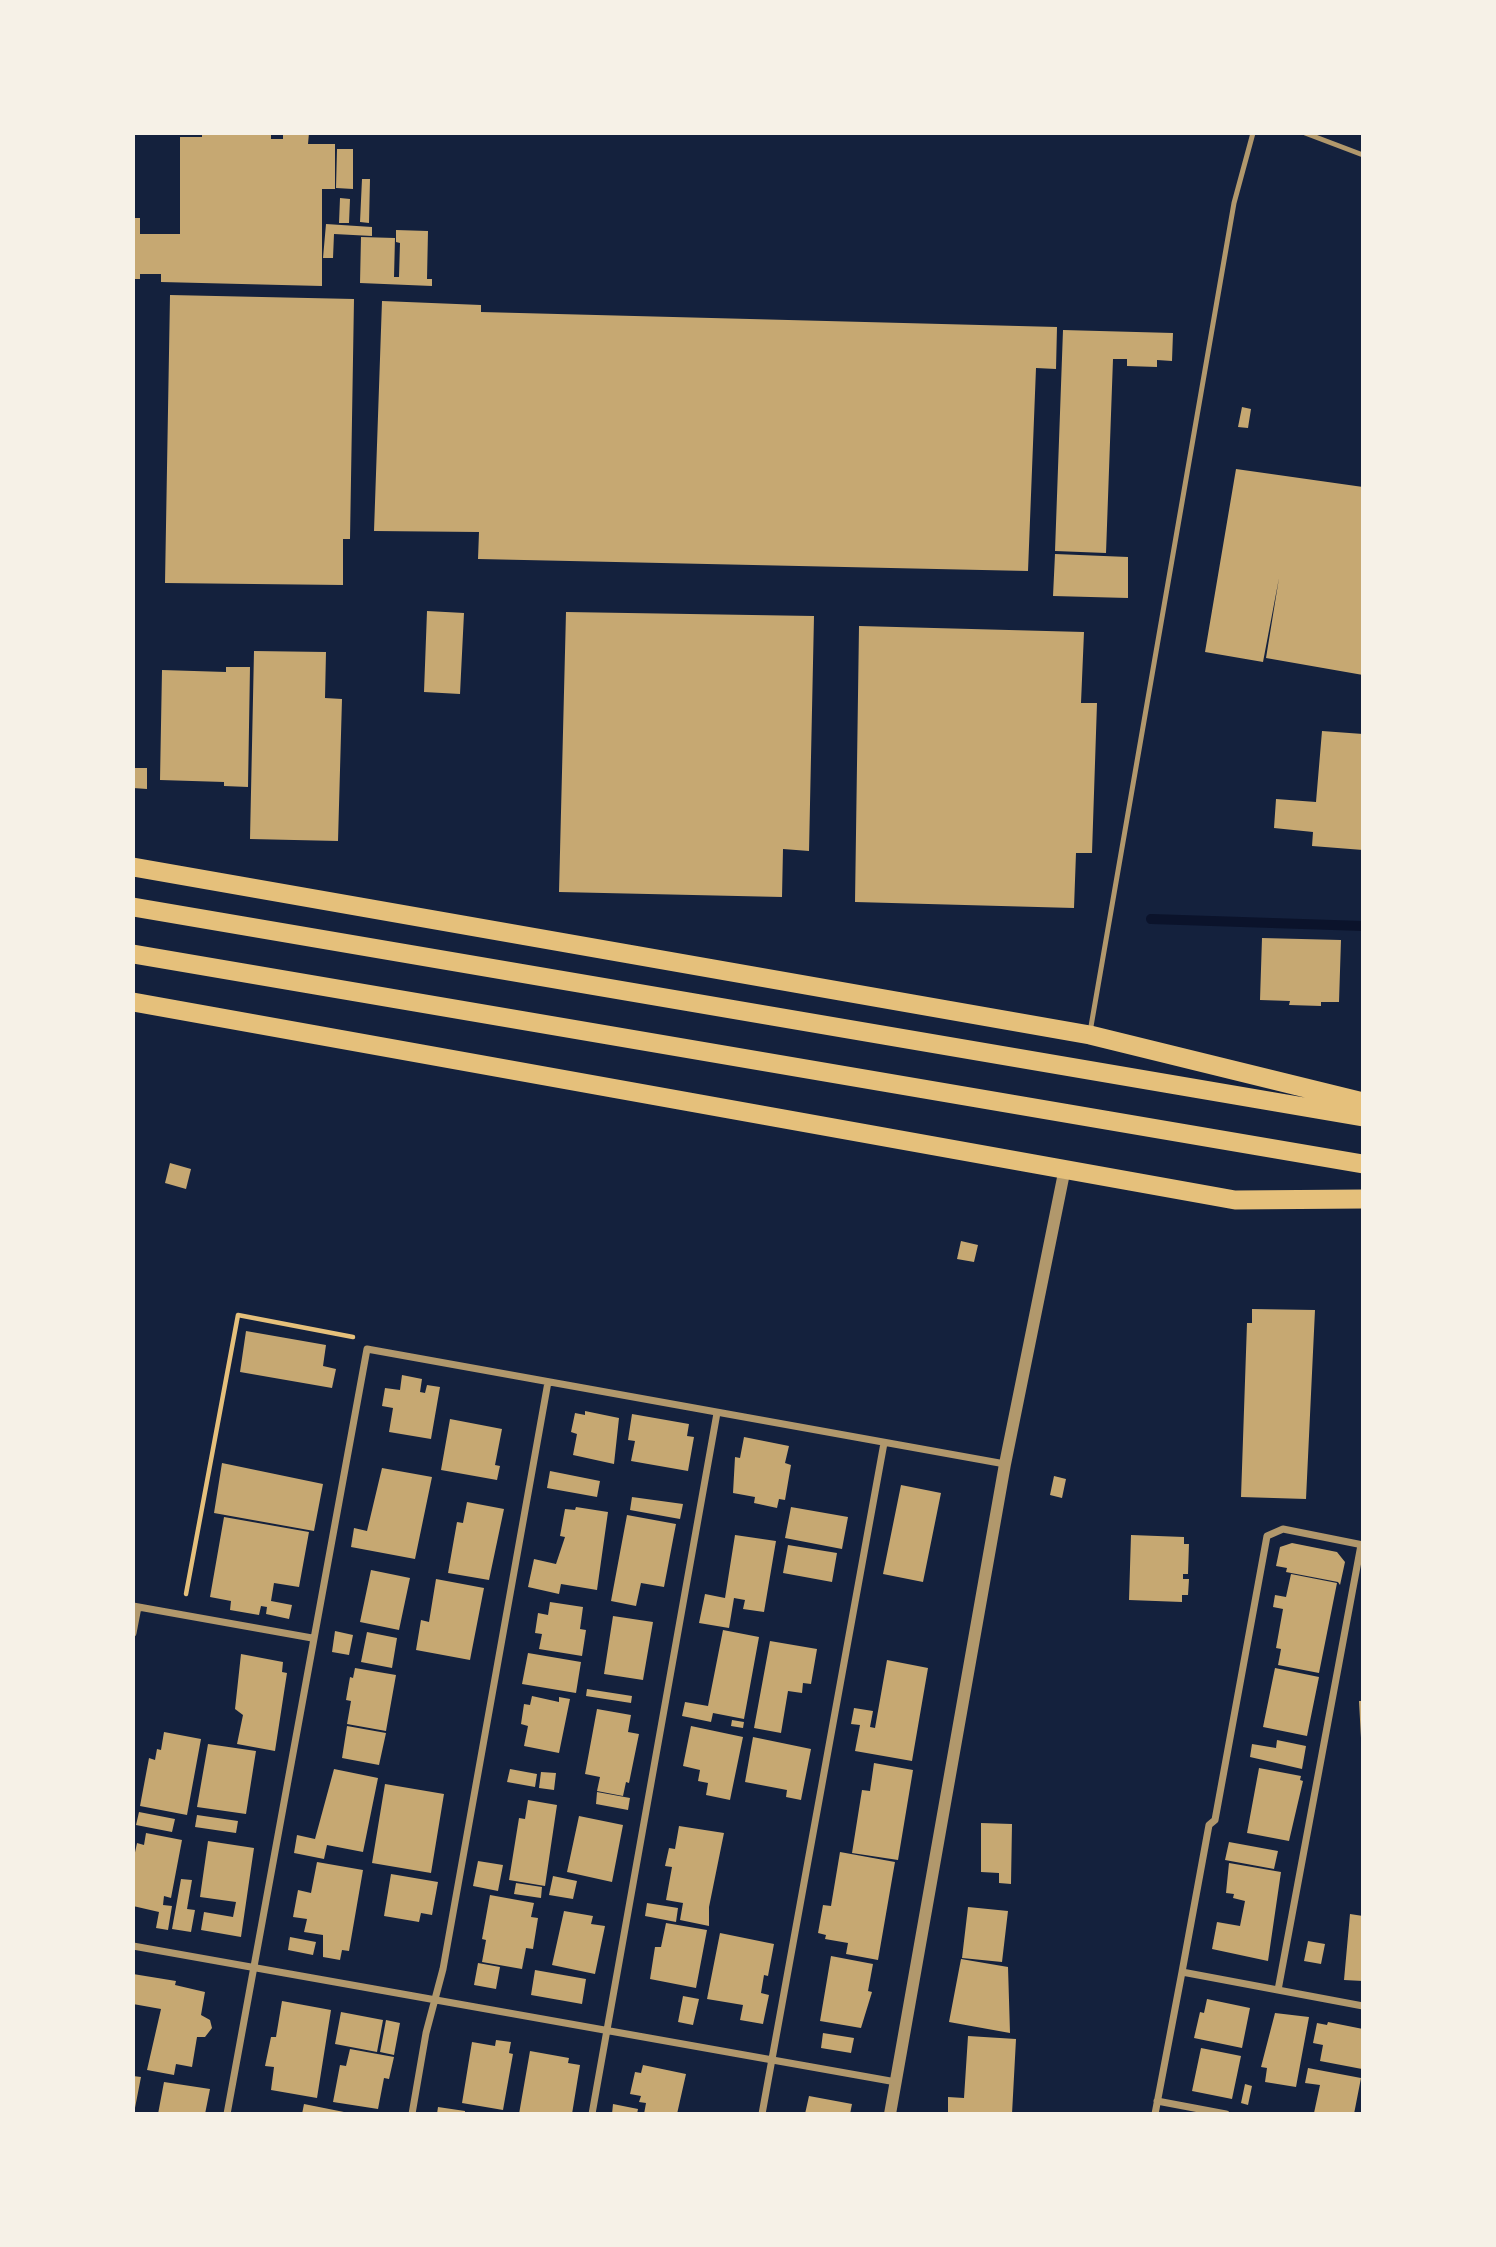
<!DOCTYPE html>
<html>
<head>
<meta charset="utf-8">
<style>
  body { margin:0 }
  #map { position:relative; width:1496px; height:2247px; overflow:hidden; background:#14213d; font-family:"Crimson Pro",serif }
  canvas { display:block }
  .frame { position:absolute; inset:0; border:135px solid #f6f1e7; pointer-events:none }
</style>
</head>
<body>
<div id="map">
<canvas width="1496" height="2247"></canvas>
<div class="frame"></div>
</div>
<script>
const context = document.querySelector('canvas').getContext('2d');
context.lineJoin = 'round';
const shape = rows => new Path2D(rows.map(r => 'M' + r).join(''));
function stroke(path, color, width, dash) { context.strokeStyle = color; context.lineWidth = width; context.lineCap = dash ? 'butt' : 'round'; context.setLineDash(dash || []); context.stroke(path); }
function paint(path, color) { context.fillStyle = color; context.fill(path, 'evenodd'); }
const stream = shape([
  [1151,919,1363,926]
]);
const building = shape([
  [202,133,271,133,271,139,283,139,283,133,309,133,308,144,335,144,335,189,322,189,322,286,161,282,161,274,140,274,140,279,133,279,133,218,140,218,140,234,180,234,180,137,202,137],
  [337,149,353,149,353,189,336,188],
  [362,179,370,179,369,223,360,222],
  [340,198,350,199,349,223,339,223],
  [326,224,372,227,372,236,334,234,333,258,323,258],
  [396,230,428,231,427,279,432,279,432,286,360,283,361,237,395,238,394,277,399,277,400,243,396,242],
  [170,295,354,299,350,539,343,539,343,585,165,583],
  [382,301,481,305,481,312,1057,327,1056,369,1036,368,1028,571,478,559,479,532,374,531],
  [1063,330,1173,333,1172,361,1157,360,1157,367,1127,366,1127,359,1113,359,1106,553,1055,551],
  [1242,407,1251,409,1248,428,1238,427],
  [1236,469,1363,487,1363,675,1266,658,1279,578,1263,662,1205,652],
  [1055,554,1128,557,1128,598,1053,596],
  [427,611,464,613,460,694,424,692],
  [566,612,814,616,809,851,783,849,782,897,559,892],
  [859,626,1084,632,1081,703,1097,703,1092,853,1076,853,1074,908,855,902],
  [254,651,326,652,325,698,342,699,338,841,250,839],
  [226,667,250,667,248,787,224,786,224,782,160,780,162,670,226,672],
  [1322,731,1363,734,1363,850,1312,846,1313,832,1274,828,1276,799,1316,802],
  [133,768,147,768,147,789,133,788],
  [1262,938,1341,940,1339,1002,1321,1002,1321,1006,1289,1005,1290,1001,1260,1000],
  [170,1163,191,1169,186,1189,165,1183],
  [961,1241,978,1245,974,1262,957,1259],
  [1252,1309,1315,1310,1306,1499,1241,1497,1247,1323,1252,1323],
  [246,1331,326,1345,323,1366,336,1369,332,1388,240,1372],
  [402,1375,422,1379,420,1392,425,1393,427,1385,440,1387,431,1439,389,1432,393,1408,382,1406,385,1388,400,1390],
  [585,1411,619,1418,614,1464,573,1455,577,1434,571,1432,575,1413,585,1415],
  [632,1414,689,1424,687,1436,694,1437,688,1471,631,1461,635,1441,628,1440],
  [450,1419,502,1429,495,1465,500,1466,497,1480,441,1470],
  [744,1437,789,1446,785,1463,791,1465,785,1500,779,1499,777,1508,754,1503,755,1497,733,1493,735,1457,740,1458],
  [222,1463,323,1484,314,1531,214,1513],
  [382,1468,432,1477,415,1559,351,1547,354,1528,367,1531],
  [550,1471,600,1481,597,1497,547,1488],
  [1054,1476,1066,1479,1062,1498,1050,1495],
  [901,1485,941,1493,923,1582,883,1574],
  [632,1497,683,1504,680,1519,630,1510],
  [467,1502,504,1509,489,1580,448,1573,457,1522,463,1523],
  [576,1507,608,1512,597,1590,561,1584,559,1594,528,1587,534,1559,556,1564,565,1537,560,1536,565,1509,575,1510],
  [791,1507,848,1517,842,1549,785,1538],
  [627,1515,676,1524,664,1587,641,1583,636,1606,611,1601],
  [224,1517,309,1532,299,1587,274,1583,271,1601,292,1605,289,1619,266,1614,267,1607,261,1606,259,1615,230,1610,231,1601,210,1597],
  [735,1535,776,1541,764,1612,743,1609,745,1600,734,1598,729,1628,699,1623,705,1594,725,1598],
  [1131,1535,1184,1537,1184,1544,1189,1544,1188,1574,1183,1574,1183,1579,1189,1579,1188,1595,1182,1595,1182,1602,1129,1600],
  [1292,1543,1337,1552,1345,1562,1340,1585,1338,1582,1286,1572,1287,1568,1276,1566,1280,1547],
  [788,1545,837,1553,832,1582,783,1573],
  [371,1570,410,1578,399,1630,360,1622],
  [1291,1574,1337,1583,1319,1673,1278,1665,1281,1649,1276,1648,1283,1609,1273,1607,1275,1595,1286,1597],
  [436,1579,484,1588,470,1660,416,1650,421,1620,429,1622],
  [550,1602,583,1607,580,1629,586,1630,582,1656,539,1649,542,1634,535,1633,538,1613,548,1615],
  [613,1616,653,1622,643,1680,604,1674],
  [723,1630,759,1637,744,1719,713,1713,711,1722,682,1716,685,1702,708,1706],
  [335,1631,353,1635,349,1655,332,1652],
  [367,1632,397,1638,392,1668,361,1662],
  [770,1641,817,1649,811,1684,803,1683,802,1693,788,1691,781,1733,754,1728],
  [528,1653,581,1662,576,1693,522,1684],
  [241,1654,283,1662,282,1672,287,1673,275,1751,237,1744,243,1715,235,1709],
  [887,1660,928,1668,912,1761,855,1751,860,1725,851,1724,854,1708,873,1711,870,1727,875,1728],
  [355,1668,396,1675,386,1731,347,1724,351,1701,346,1700,350,1677,353,1678],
  [1275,1668,1319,1677,1307,1736,1263,1727],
  [587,1689,632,1696,631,1703,586,1696],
  [532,1696,559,1702,559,1697,570,1699,559,1753,524,1746,528,1726,521,1724,524,1704,530,1705],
  [1359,1701,1363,1701,1363,1738,1361,1738],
  [597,1709,631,1715,628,1732,639,1734,629,1783,626,1782,623,1796,597,1791,600,1777,585,1774],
  [732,1720,744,1722,743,1728,731,1726],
  [347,1726,386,1733,379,1765,342,1758],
  [691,1726,743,1737,730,1800,706,1795,708,1783,698,1781,700,1770,683,1766],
  [164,1732,201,1739,187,1815,140,1806,149,1758,155,1760,157,1749,161,1750],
  [753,1737,811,1749,801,1800,786,1797,787,1790,745,1782],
  [1277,1740,1306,1746,1302,1769,1250,1757,1252,1744,1276,1748],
  [208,1744,256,1751,246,1814,197,1807],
  [874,1763,913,1770,898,1860,852,1853,862,1790,870,1791],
  [1259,1768,1301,1776,1300,1780,1303,1781,1289,1841,1247,1833],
  [334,1769,378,1778,363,1852,327,1845,324,1859,294,1853,297,1835,315,1839],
  [510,1769,537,1774,535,1787,507,1782],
  [541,1772,556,1773,554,1790,539,1788],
  [385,1784,444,1794,431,1873,372,1863],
  [597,1792,630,1798,628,1810,596,1804],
  [528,1800,557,1805,545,1886,509,1880,519,1818,525,1819],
  [139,1812,175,1819,172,1832,136,1825],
  [197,1815,238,1821,236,1833,195,1827],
  [579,1816,623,1825,612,1882,567,1872],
  [981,1823,1012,1824,1011,1884,999,1883,999,1873,981,1872],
  [679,1826,724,1833,709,1907,709,1926,680,1920,683,1903,666,1900,672,1867,665,1866,669,1848,675,1849],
  [146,1833,182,1840,171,1898,164,1896,163,1905,172,1906,168,1930,156,1928,159,1912,133,1906,133,1862,137,1843,144,1845],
  [208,1841,254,1848,241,1937,201,1930,204,1912,233,1917,236,1902,200,1897],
  [1229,1842,1278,1851,1274,1869,1225,1860],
  [840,1852,895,1862,878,1960,846,1954,848,1943,825,1939,826,1935,818,1933,823,1905,831,1906],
  [478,1861,503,1865,498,1891,473,1886],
  [317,1862,363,1870,349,1951,342,1950,340,1960,323,1957,323,1935,304,1932,307,1919,293,1917,298,1890,311,1893],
  [1229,1863,1281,1872,1268,1961,1212,1949,1217,1922,1240,1926,1245,1901,1233,1898,1234,1894,1226,1893],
  [391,1874,438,1882,432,1915,421,1913,419,1922,384,1916],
  [553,1876,577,1881,573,1899,549,1895],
  [181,1879,192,1880,187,1909,195,1910,191,1932,172,1929],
  [516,1883,542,1887,541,1898,514,1894],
  [490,1895,534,1903,531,1917,538,1918,533,1949,526,1948,522,1969,482,1962,486,1940,482,1939],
  [647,1903,678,1908,676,1922,645,1916],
  [968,1907,1008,1911,1002,1962,962,1958],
  [564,1911,593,1916,591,1924,605,1926,595,1974,552,1965],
  [1350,1914,1363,1916,1363,1981,1344,1980],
  [666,1923,707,1930,696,1988,650,1979,655,1947,661,1947],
  [720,1933,774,1944,768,1976,764,1975,761,1993,769,1995,763,2024,740,2020,743,2005,707,1999],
  [290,1937,316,1942,313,1955,288,1950],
  [1308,1941,1325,1944,1321,1964,1304,1961],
  [831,1956,873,1964,868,1991,872,1992,861,2028,820,2021],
  [961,1959,1008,1967,1010,2033,949,2022],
  [478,1963,500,1967,496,1989,474,1985],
  [535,1970,586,1979,582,2004,531,1995],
  [133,1974,176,1981,175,1985,205,1992,201,2015,210,2020,212,2028,205,2037,197,2037,192,2067,176,2064,174,2075,147,2070,161,2009,133,2004],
  [683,1996,699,1999,693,2025,678,2022],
  [1207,1999,1250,2008,1242,2048,1194,2038,1200,2012,1204,2013],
  [282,2001,331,2010,317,2098,271,2090,274,2067,265,2066,271,2037,276,2037],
  [341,2012,383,2020,377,2052,335,2044],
  [1275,2013,1309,2017,1296,2087,1265,2082,1267,2068,1261,2067],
  [386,2020,400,2023,394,2055,380,2052],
  [1328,2022,1363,2029,1362,2069,1320,2061,1323,2045,1313,2043,1317,2023,1327,2025],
  [823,2033,854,2038,851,2053,821,2048],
  [968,2036,1016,2039,1012,2114,948,2112,948,2097,964,2098],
  [496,2040,511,2042,509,2053,513,2054,503,2110,462,2103,472,2042,495,2046],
  [1201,2048,1241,2056,1232,2099,1192,2091],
  [350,2049,394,2057,389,2079,384,2078,378,2109,333,2102,340,2065,346,2066],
  [530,2051,569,2058,568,2063,580,2065,572,2114,519,2114],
  [643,2065,686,2074,677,2114,644,2114,646,2103,639,2102,641,2096,630,2094,635,2072,641,2073],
  [1308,2068,1361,2078,1354,2114,1314,2113,1320,2085,1305,2083],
  [133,2076,141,2077,134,2113,133,2113],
  [164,2082,210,2089,205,2114,158,2114],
  [1245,2084,1252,2086,1248,2105,1241,2103],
  [809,2096,852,2104,850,2114,805,2114],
  [304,2104,349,2113,349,2114,302,2114],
  [613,2104,638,2109,637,2114,612,2114],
  [438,2107,465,2111,465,2114,437,2114]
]);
const path = shape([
  [186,1594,238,1315,353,1337]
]);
const service = shape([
  [1305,133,1363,155],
  [1090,1032,1234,203,1253,133]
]);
const minor = shape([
  [133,1606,312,1638],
  [133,1633,138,1607],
  [133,1946,896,2082],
  [1182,1972,1209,1825,1215,1820,1267,1536,1283,1529,1363,1545],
  [1278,1990,1361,1545],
  [1157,2101,1226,2114],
  [227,2114,367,1349,1005,1464],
  [412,2114,426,2033,443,1969,548,1382],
  [592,2114,717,1413],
  [762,2114,884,1443],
  [1155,2114,1182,1972,1363,2006]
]);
const tertiary = shape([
  [890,2114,1005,1464,1065,1168]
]);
const trunk = shape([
  [133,867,1090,1035,1363,1102],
  [133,907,1363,1117],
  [133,954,1363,1164],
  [133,1002,1235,1200,1363,1199]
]);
stroke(stream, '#0b132b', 10);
paint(building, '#c6a872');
stroke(path, '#e5c07b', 4.5);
stroke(service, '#b1986c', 5);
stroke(minor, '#b1986c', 7);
stroke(tertiary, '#b1986c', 12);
stroke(trunk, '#e5c07b', 19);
</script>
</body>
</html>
